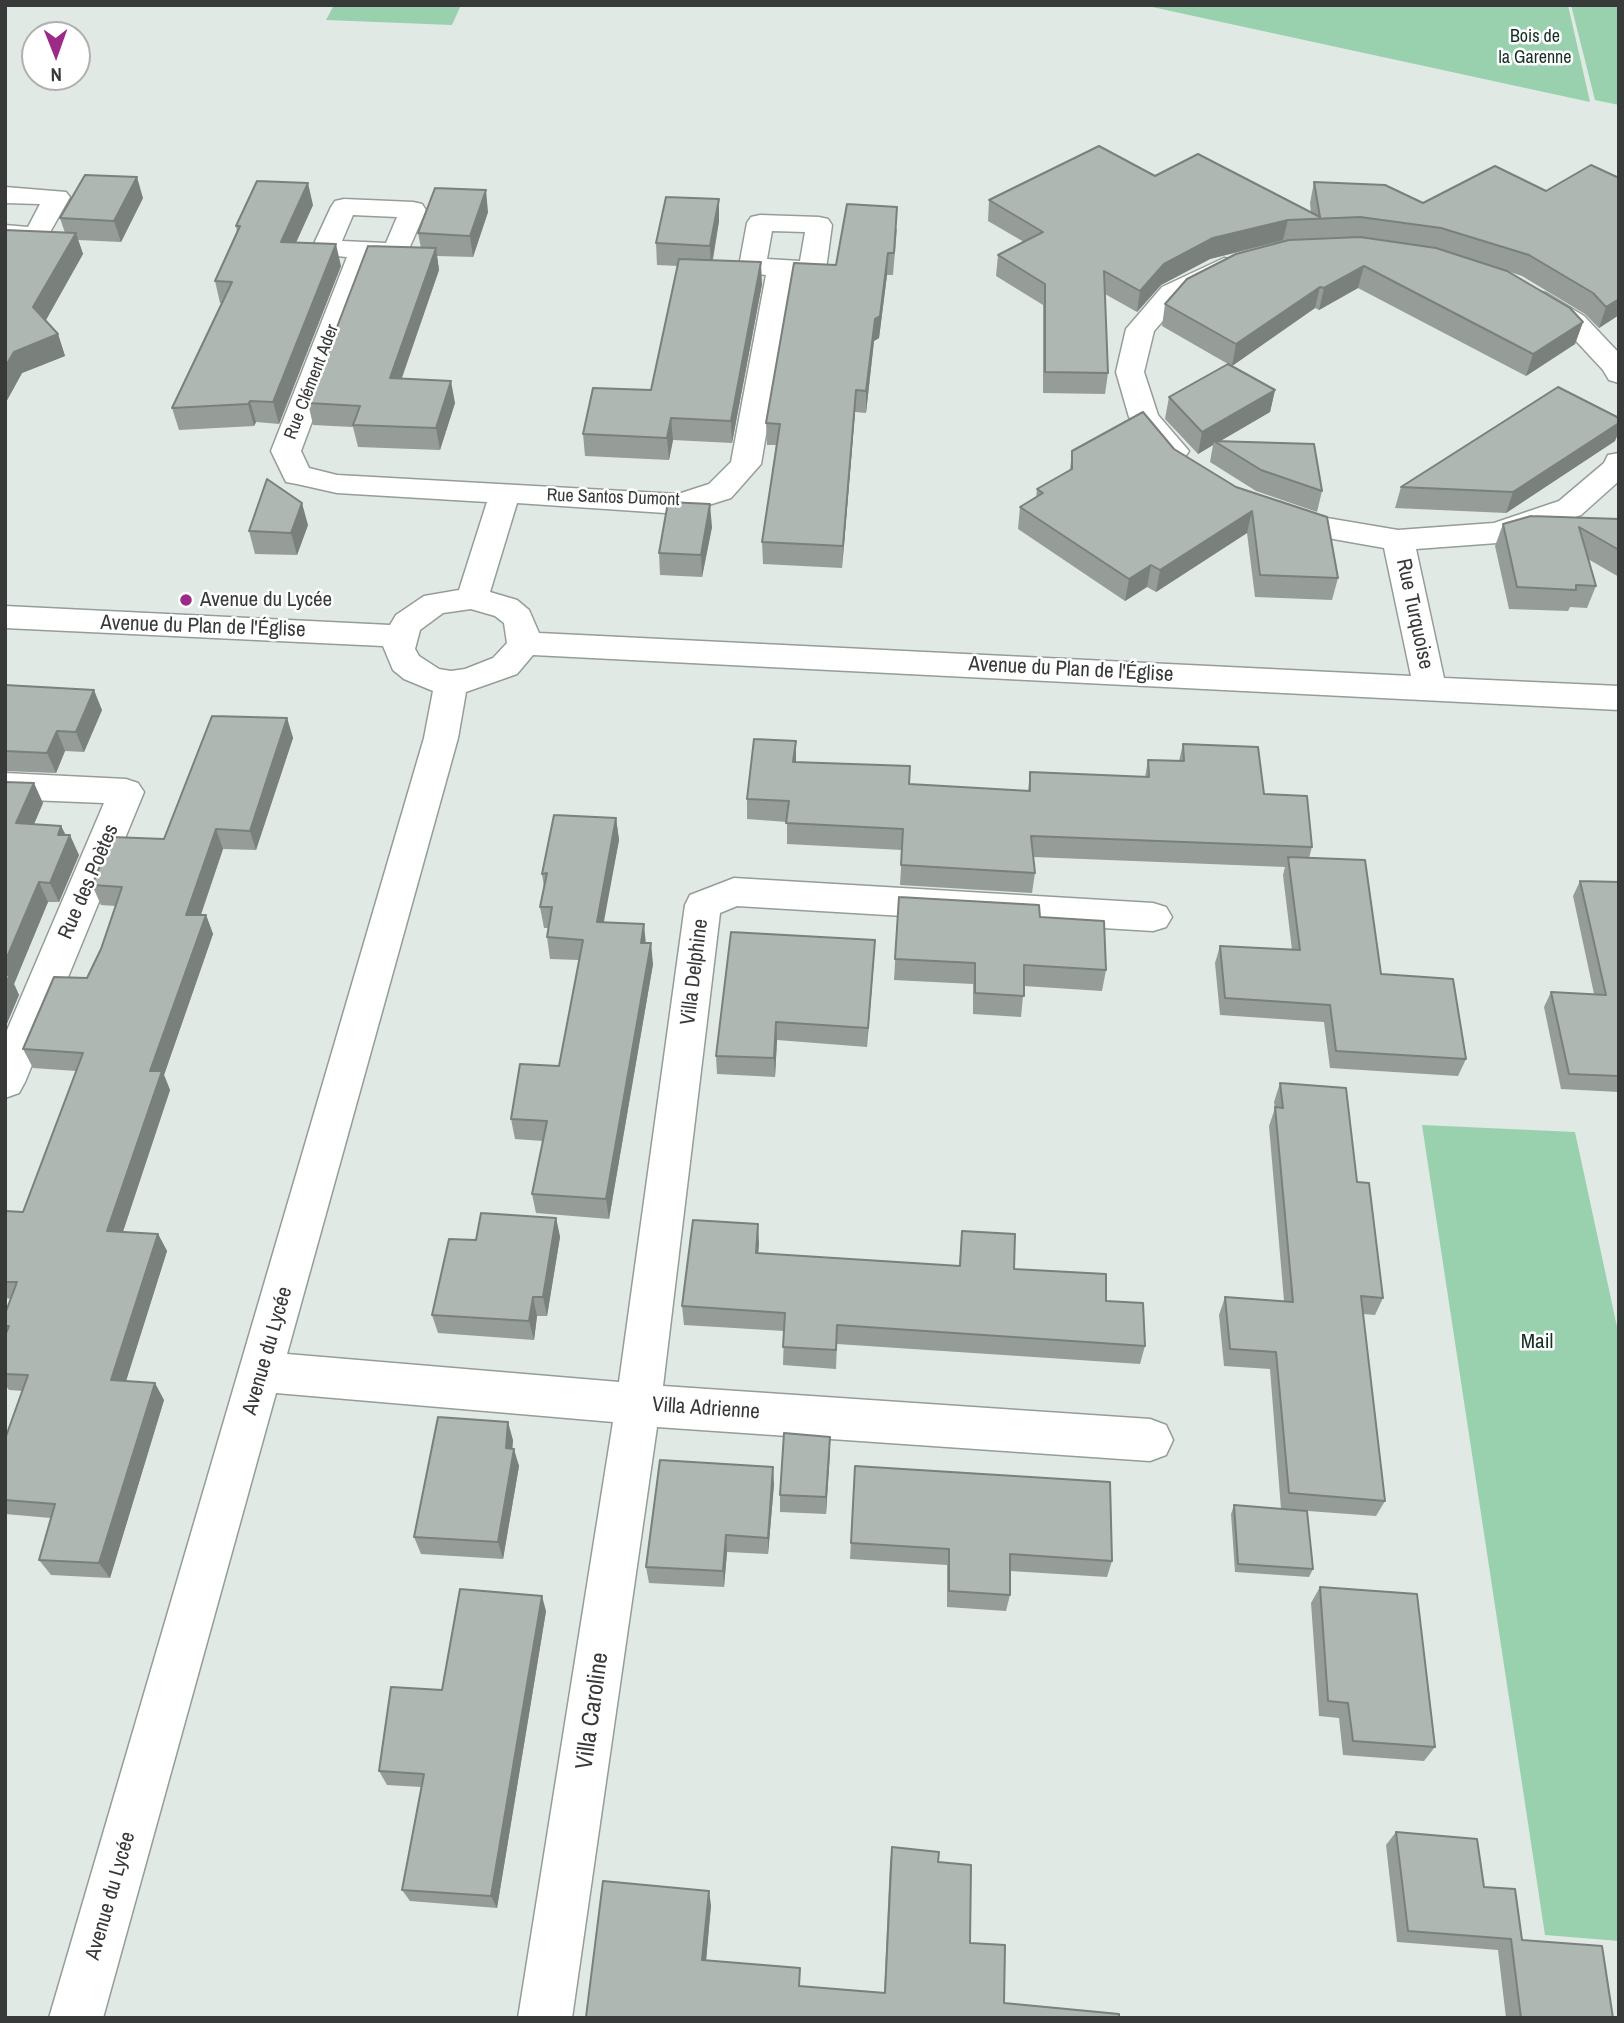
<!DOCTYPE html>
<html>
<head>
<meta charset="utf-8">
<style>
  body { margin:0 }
  #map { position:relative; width:1624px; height:2023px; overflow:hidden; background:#e0e9e3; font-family:"Archivo Narrow",sans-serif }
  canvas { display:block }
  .frame { position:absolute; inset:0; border:7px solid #373a38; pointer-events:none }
  .north { position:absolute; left:21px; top:21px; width:70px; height:70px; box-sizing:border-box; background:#fff; border:2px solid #afb0af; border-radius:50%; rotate:179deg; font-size:19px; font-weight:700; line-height:28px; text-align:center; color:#373a38 }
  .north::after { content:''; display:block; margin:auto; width:24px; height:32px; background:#9c2a87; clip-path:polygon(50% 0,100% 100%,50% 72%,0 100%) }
</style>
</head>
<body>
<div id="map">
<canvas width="1624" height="2023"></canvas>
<div class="frame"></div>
<div class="north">N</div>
</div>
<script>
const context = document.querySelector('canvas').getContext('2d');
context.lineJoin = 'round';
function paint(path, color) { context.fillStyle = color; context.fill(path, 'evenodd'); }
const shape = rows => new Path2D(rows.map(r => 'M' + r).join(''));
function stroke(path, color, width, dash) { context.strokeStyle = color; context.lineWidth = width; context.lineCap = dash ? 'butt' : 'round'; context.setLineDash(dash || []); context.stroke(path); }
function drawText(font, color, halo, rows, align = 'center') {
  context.font = font + ' "Archivo Narrow",sans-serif'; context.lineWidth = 5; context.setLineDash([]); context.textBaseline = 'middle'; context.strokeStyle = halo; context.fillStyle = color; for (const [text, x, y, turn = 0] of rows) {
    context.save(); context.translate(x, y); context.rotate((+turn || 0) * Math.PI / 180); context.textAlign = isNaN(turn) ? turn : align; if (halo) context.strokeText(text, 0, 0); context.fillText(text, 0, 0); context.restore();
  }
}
const green = shape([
  [334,5,461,5,452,25,326,20],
  [1143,5,1568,5,1590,102],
  [1571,5,1619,5,1619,105,1595,100],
  [1422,1125,1575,1132,1619,1336,1619,1941,1545,1935]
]);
const minor = shape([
  [5,187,66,192,70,197,45,241,36,243,5,241,5,225,28,227,40,204,5,203,5,187],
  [344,199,413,202,422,204,426,210,405,258,373,259,301,451,309,468,337,475,678,494,709,484,731,462,766,275,742,272,739,266,747,223,751,217,760,215,819,217,828,219,832,225,826,269,822,275,793,276,761,464,731,498,680,514,517,503,490,592,517,600,529,610,539,633,1411,676,1384,548,1322,537,1269,519,1265,512,1269,505,1280,502,1327,518,1398,530,1494,523,1559,501,1604,463,1608,455,1619,453,1619,481,1581,515,1497,543,1416,549,1444,678,1619,686,1619,710,533,655,517,674,466,692,458,738,287,1354,619,1382,685,905,690,895,734,878,1153,903,1166,907,1172,917,1166,927,1153,931,737,906,720,913,663,1386,1150,1419,1166,1425,1173,1440,1166,1455,1150,1461,657,1427,572,2018,518,2018,613,1422,276,1393,103,2018,49,2018,424,738,433,691,404,679,393,670,383,646,5,628,5,606,390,625,396,615,424,596,459,590,487,502,337,493,297,484,286,482,271,451,347,257,316,254,312,248,331,207,335,201,344,199],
  [353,215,397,217,386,243,342,241,353,215],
  [772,231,805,232,800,261,767,259,772,231],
  [471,609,495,616,504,623,507,643,493,658,465,669,451,671,439,669,419,656,415,649,420,630,443,613,471,609],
  [1224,258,1234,260,1237,266,1234,272,1182,299,1154,331,1144,372,1158,415,1189,451,1185,457,1174,460,1163,457,1129,417,1116,372,1126,329,1162,287,1224,258],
  [1536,291,1546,293,1584,316,1619,353,1619,383,1609,380,1603,370,1564,328,1526,305,1522,299,1526,293,1536,291],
  [5,773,126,779,138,783,144,792,25,1082,19,1093,5,1098,5,1035,104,803,5,799,5,773]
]);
const wall = shape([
  [1155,176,1311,213,1310,203,1314,182,1423,203,1546,191,1619,178,1619,315,1599,328,1585,314,1522,276,1507,271,1583,322,1575,344,1526,376,1358,288,1319,310,1315,308,1232,366,1275,390,1270,412,1220,441,1322,491,1317,512,1256,491,1210,462,1213,445,1198,454,1165,419,1169,397,1228,364,1162,326,1165,304,1288,240,1210,259,1161,285,1137,312,1105,294,1108,373,1105,394,1043,393,1043,305,996,276,998,255,1024,242,988,221,989,200],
  [143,198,121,242,78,240,83,254,45,321,58,334,65,356,22,373,5,404,5,230,65,233,60,218],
  [313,205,296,243,341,266,279,424,256,422,254,426,179,430,172,408,222,303,220,303,215,281,237,232,236,226],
  [488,212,473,257,437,256,439,270,402,378,455,403,440,450,358,447,353,427,313,425,308,403,421,248,418,233],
  [719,221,713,260,762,284,732,443,673,440,669,460,585,456,583,434,651,390,678,266,657,265,656,243],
  [897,228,893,275,887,275,879,338,874,341,866,413,855,412,842,568,763,564,762,542,776,445,767,445,766,423],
  [1615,441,1506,513,1395,508,1401,487],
  [1174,449,1338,578,1332,600,1255,597,1247,533,1156,592,1147,587,1125,601,1018,529,1020,507,1036,498,1037,489,1070,470,1072,451],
  [1619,519,1619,577,1588,559,1596,586,1587,608,1570,607,1568,611,1509,609,1495,546,1503,524],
  [308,525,297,555,255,554,249,531],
  [712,527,702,577,660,575,659,553],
  [5,685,102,710,84,752,65,751,56,773,5,771],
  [287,718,293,738,256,850,223,849,201,915,206,915,213,934,164,1075,170,1090,123,1232,158,1234,167,1251,126,1381,164,1400,110,1578,51,1575,39,1560,51,1518,5,1514,5,1439,23,1391,9,1390,5,1385,5,1314,11,1299,5,1298,5,1211,23,1212,76,1071,33,1068,23,1049,87,978,101,949,116,906,101,905,92,885,164,839],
  [1183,744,1264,794,1312,847,1309,858,1381,974,1466,1059,1458,1076,1330,1068,1324,1022,1220,1015,1215,963,1220,946,1292,950,1283,875,1285,867,1033,857,1035,873,1032,893,900,885,902,850,787,844,787,822,747,819,747,799,909,784,1028,791,1030,772,1145,777,1148,760,1179,761],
  [5,782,43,803,34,824,61,826,66,835,79,855,59,902,48,902,14,984,19,995,5,1028],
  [616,818,619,840,603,922,646,943,653,964,609,1219,536,1213,532,1194,543,1141,515,1139,511,1119,559,1066,579,960,550,959,547,937,549,928,544,928,540,907,544,887,542,874],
  [1580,881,1619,882,1619,1092,1561,1089,1544,1007,1551,992,1594,994,1573,896],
  [899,897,1040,917,1106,970,1102,991,1024,986,1021,1017,973,1014,973,984,894,980],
  [874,959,867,1047,777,1040,775,1077,717,1074,716,1056],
  [1280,1083,1357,1182,1383,1298,1375,1315,1363,1314,1385,1501,1376,1516,1281,1509,1270,1369,1224,1366,1219,1315,1225,1297,1284,1301,1269,1126,1275,1108,1274,1102],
  [556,1218,560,1237,547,1316,537,1316,534,1340,438,1333,432,1315,476,1240],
  [962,1231,1014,1269,1106,1301,1145,1346,1140,1364,837,1344,836,1369,783,1365,784,1331,684,1325,682,1306,759,1243,758,1253,959,1266],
  [830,1437,826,1514,780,1512,780,1495],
  [513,1440,512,1449,519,1466,503,1559,421,1554,414,1537],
  [855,1466,1112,1561,1107,1577,1010,1571,1010,1595,1006,1611,947,1607,947,1565,850,1559],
  [774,1484,768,1554,727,1552,724,1587,649,1583,646,1567],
  [1234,1505,1313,1569,1309,1577,1235,1572,1231,1514],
  [1320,1587,1435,1747,1424,1761,1343,1755,1339,1718,1319,1716,1311,1603],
  [546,1611,497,1908,410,1901,402,1890,421,1787,387,1785,379,1771,442,1690],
  [1396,1832,1484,1887,1522,1940,1613,2018,1506,2018,1498,1950,1397,1942,1386,1845],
  [892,1847,938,1862,970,1943,1004,2003,1119,2018,587,2018,711,1905,706,1960,800,1980,800,1986,884,1993,890,1862]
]);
const shadedWall = shape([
  [137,177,143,198,121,242,114,221],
  [308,183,313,205,286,264,281,242],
  [486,190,488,212,473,257,470,236],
  [719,199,719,221,711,268,710,246],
  [1288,220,1283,240,1210,259,1161,285,1137,312,1140,291,1164,264,1213,238],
  [76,233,83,254,41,329,33,307],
  [336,244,341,266,279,424,273,402],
  [436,248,439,270,394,400,390,378],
  [888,253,887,275,879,338,874,341,866,413,866,391,875,319],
  [761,262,762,284,732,443,731,421],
  [1364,266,1358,288,1319,310,1324,288],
  [1320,287,1315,308,1232,366,1236,344],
  [1619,299,1619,315,1599,328,1606,307],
  [1583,322,1575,344,1526,376,1533,354],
  [58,334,65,356,22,373,5,404,5,367,14,352],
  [451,381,455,403,440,450,436,428],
  [856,390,855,412,842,568,843,546],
  [1275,390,1270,412,1217,443,1214,441,1213,445,1198,454,1202,432],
  [250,401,256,422,254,426,248,404],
  [671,418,673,440,669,460,667,438],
  [1619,423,1619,432,1615,441,1506,513,1513,492],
  [302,503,308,525,297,555,291,533],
  [710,504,712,527,702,577,701,555],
  [1252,511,1247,533,1156,592,1160,570],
  [1151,565,1147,587,1125,601,1129,579],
  [94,690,102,710,84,752,76,732],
  [287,718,293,738,256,850,250,831],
  [57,731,65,751,56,773,47,753],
  [796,741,796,762,793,762],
  [34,783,43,803,26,843,16,823],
  [616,818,619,840,600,943,597,922],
  [61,826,68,841,70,835,79,855,59,902,50,883,58,835],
  [216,829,223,849,194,934,186,915],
  [39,882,48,902,14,984,19,995,5,1028,5,962],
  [206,915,213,934,164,1075,170,1090,117,1249,107,1231,150,1071],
  [644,924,646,945,641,943],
  [875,940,874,959,867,1047,868,1028],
  [651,943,653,964,609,1219,606,1199],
  [776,1022,777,1040,775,1077,774,1058],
  [556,1218,560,1237,547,1316,543,1297],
  [758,1224,759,1243,757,1272,756,1253],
  [158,1234,167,1251,121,1397,111,1380],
  [533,1297,537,1316,534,1340,529,1321],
  [155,1383,164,1400,110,1578,99,1563],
  [508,1422,513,1440,511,1465,506,1448],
  [830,1437,830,1454,826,1514,826,1497],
  [514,1449,519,1466,503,1559,498,1542],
  [773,1467,774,1484,768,1554,768,1538],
  [726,1535,727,1552,724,1587,723,1571],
  [542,1596,546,1611,497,1908,491,1896],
  [709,1891,711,1905,705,1973,702,1960]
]);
const building = shape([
  [1099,146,1155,176,1198,154,1320,217,1314,182,1385,185,1423,203,1495,166,1546,191,1591,165,1619,178,1619,299,1606,307,1593,293,1529,255,1441,228,1360,217,1288,220,1213,238,1164,264,1140,291,1104,271,1108,373,1045,372,1045,284,998,255,1043,232,989,200,1099,146],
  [85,175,137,177,114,221,60,218,85,175],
  [257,181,308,183,281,242,336,244,273,402,250,401,248,404,172,408,232,282,215,281,240,226,236,226,257,181],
  [435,188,486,190,470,236,418,233,435,188],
  [666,197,719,199,710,246,656,243,666,197],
  [847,204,897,207,894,253,888,253,880,316,875,319,866,391,856,390,843,546,762,542,780,424,766,423,794,263,836,265,847,204],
  [5,230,76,233,33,307,58,334,14,352,5,367,5,230],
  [1360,237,1436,248,1507,271,1570,308,1583,322,1533,354,1364,266,1324,288,1320,287,1236,344,1165,304,1187,279,1236,254,1289,240,1360,237],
  [368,246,436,248,390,378,451,381,436,428,353,425,360,406,308,403,368,246],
  [679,259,761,262,731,421,671,418,667,438,583,434,593,388,651,390,679,259],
  [1228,364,1275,390,1202,432,1169,397,1228,364],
  [1558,387,1619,418,1619,423,1513,492,1401,487,1558,387],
  [1143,412,1174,449,1236,487,1327,517,1338,578,1260,575,1252,511,1160,570,1151,565,1129,579,1020,507,1043,493,1037,489,1072,469,1072,451,1143,412],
  [1214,441,1314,444,1322,491,1261,470,1214,441],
  [267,479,302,503,291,533,249,531,267,479],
  [668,502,710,504,701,555,659,553,668,502],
  [1531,516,1619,519,1619,550,1579,527,1596,586,1576,585,1576,590,1517,587,1503,524,1531,516],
  [5,685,94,690,76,732,57,731,47,753,5,751,5,685],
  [212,716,287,718,250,831,216,829,186,915,206,915,150,1071,162,1071,107,1231,158,1234,111,1380,155,1383,99,1563,39,1560,55,1504,5,1500,5,1439,28,1375,5,1374,5,1336,9,1326,5,1326,5,1314,17,1282,5,1282,5,1211,23,1212,83,1053,23,1049,54,977,87,978,101,949,122,887,92,885,112,837,164,839,212,716],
  [754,739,796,741,793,762,910,766,909,784,1030,791,1030,772,1149,777,1148,760,1184,761,1183,744,1258,747,1264,794,1307,796,1312,847,1031,836,1035,873,901,865,903,829,786,823,789,801,747,799,754,739],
  [5,782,34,783,16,823,61,826,58,835,70,835,50,883,39,882,5,962,5,782],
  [554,815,616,818,597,922,644,924,641,943,651,943,606,1199,532,1194,547,1121,511,1119,520,1064,559,1066,583,940,547,937,552,907,540,907,547,873,542,874,554,815],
  [1288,857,1365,860,1381,974,1453,979,1466,1059,1336,1051,1330,1005,1225,998,1220,946,1300,950,1288,857],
  [1580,881,1619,882,1619,1076,1569,1074,1551,992,1606,995,1580,881],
  [899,897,1039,905,1040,917,1104,921,1106,970,1024,965,1024,996,975,993,975,963,895,959,899,897],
  [731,932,875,940,868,1028,776,1022,774,1058,716,1056,731,932],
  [5,975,10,975,5,985,5,975],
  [1280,1083,1346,1088,1357,1182,1369,1183,1383,1298,1361,1296,1385,1501,1289,1493,1276,1352,1230,1349,1225,1297,1293,1302,1275,1107,1283,1108,1280,1083],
  [481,1213,556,1218,543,1297,533,1297,529,1321,432,1315,449,1239,476,1240,481,1213],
  [693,1220,758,1224,756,1253,960,1266,962,1231,1015,1234,1014,1269,1106,1274,1106,1301,1143,1303,1145,1346,837,1325,836,1350,783,1347,785,1313,682,1306,693,1220],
  [438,1417,508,1422,506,1448,514,1449,498,1542,414,1537,438,1417],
  [784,1433,830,1437,826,1497,780,1495,784,1433],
  [660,1460,773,1467,768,1538,726,1535,723,1571,646,1567,660,1460],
  [855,1466,1110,1482,1112,1561,1010,1554,1010,1595,949,1591,949,1549,851,1543,855,1466],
  [1234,1505,1307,1511,1313,1569,1238,1564,1234,1505],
  [1320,1587,1417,1594,1435,1747,1353,1741,1348,1703,1328,1701,1320,1587],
  [460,1589,542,1596,491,1896,402,1890,424,1774,379,1771,391,1687,442,1690,460,1589],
  [1396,1832,1477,1839,1484,1887,1515,1889,1522,1940,1602,1946,1613,2018,1521,2018,1511,1939,1408,1931,1396,1832],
  [892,1847,939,1852,938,1862,971,1865,970,1943,1005,1945,1004,2003,1119,2014,1119,2018,586,2017,603,1881,709,1891,702,1960,800,1968,799,1986,885,1993,892,1847]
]);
const markers = [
  [186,600,7,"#9c2a87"]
];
const farParknames = [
  ["Bois de",1535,37],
  ["la Garenne",1535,58]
];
const farStreetnames = [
  ["Rue Clément Ader",312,382,-69],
  ["Rue Santos Dumont",613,498,2]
];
const poiNames = [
  ["Avenue du Lycée",200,600]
];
const streetNames = [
  ["Rue Turquoise",1414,614,78],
  ["Avenue du Plan de l'Église",203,627,2],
  ["Avenue du Plan de l'Église",1071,670,3],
  ["Rue des Poètes",89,882,-67],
  ["Villa Delphine",695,972,-83],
  ["Avenue du Lycée",268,1351,-74],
  ["Villa Adrienne",706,1409,4],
  ["Avenue du Lycée",111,1896,-74]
];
const parkNames = [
  ["Mail",1537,1342]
];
const nearStreetnames = [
  ["Villa Caroline",593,1711,-82]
];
paint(green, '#99d1ae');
stroke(minor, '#959d98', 3);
paint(minor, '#fff');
paint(wall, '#969d98');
paint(shadedWall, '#7a807c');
paint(building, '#aeb7b1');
stroke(building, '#7a807c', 2);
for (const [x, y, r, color] of markers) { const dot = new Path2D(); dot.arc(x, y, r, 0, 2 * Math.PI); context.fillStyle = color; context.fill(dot); stroke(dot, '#fff', 2.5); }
drawText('18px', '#133120', '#fff', farParknames);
drawText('18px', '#373a38', '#fff', farStreetnames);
drawText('21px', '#373a38', '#fff', poiNames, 'left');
drawText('21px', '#373a38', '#fff', streetNames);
drawText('21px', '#133120', '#fff', parkNames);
drawText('24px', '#373a38', '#fff', nearStreetnames);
</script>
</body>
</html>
